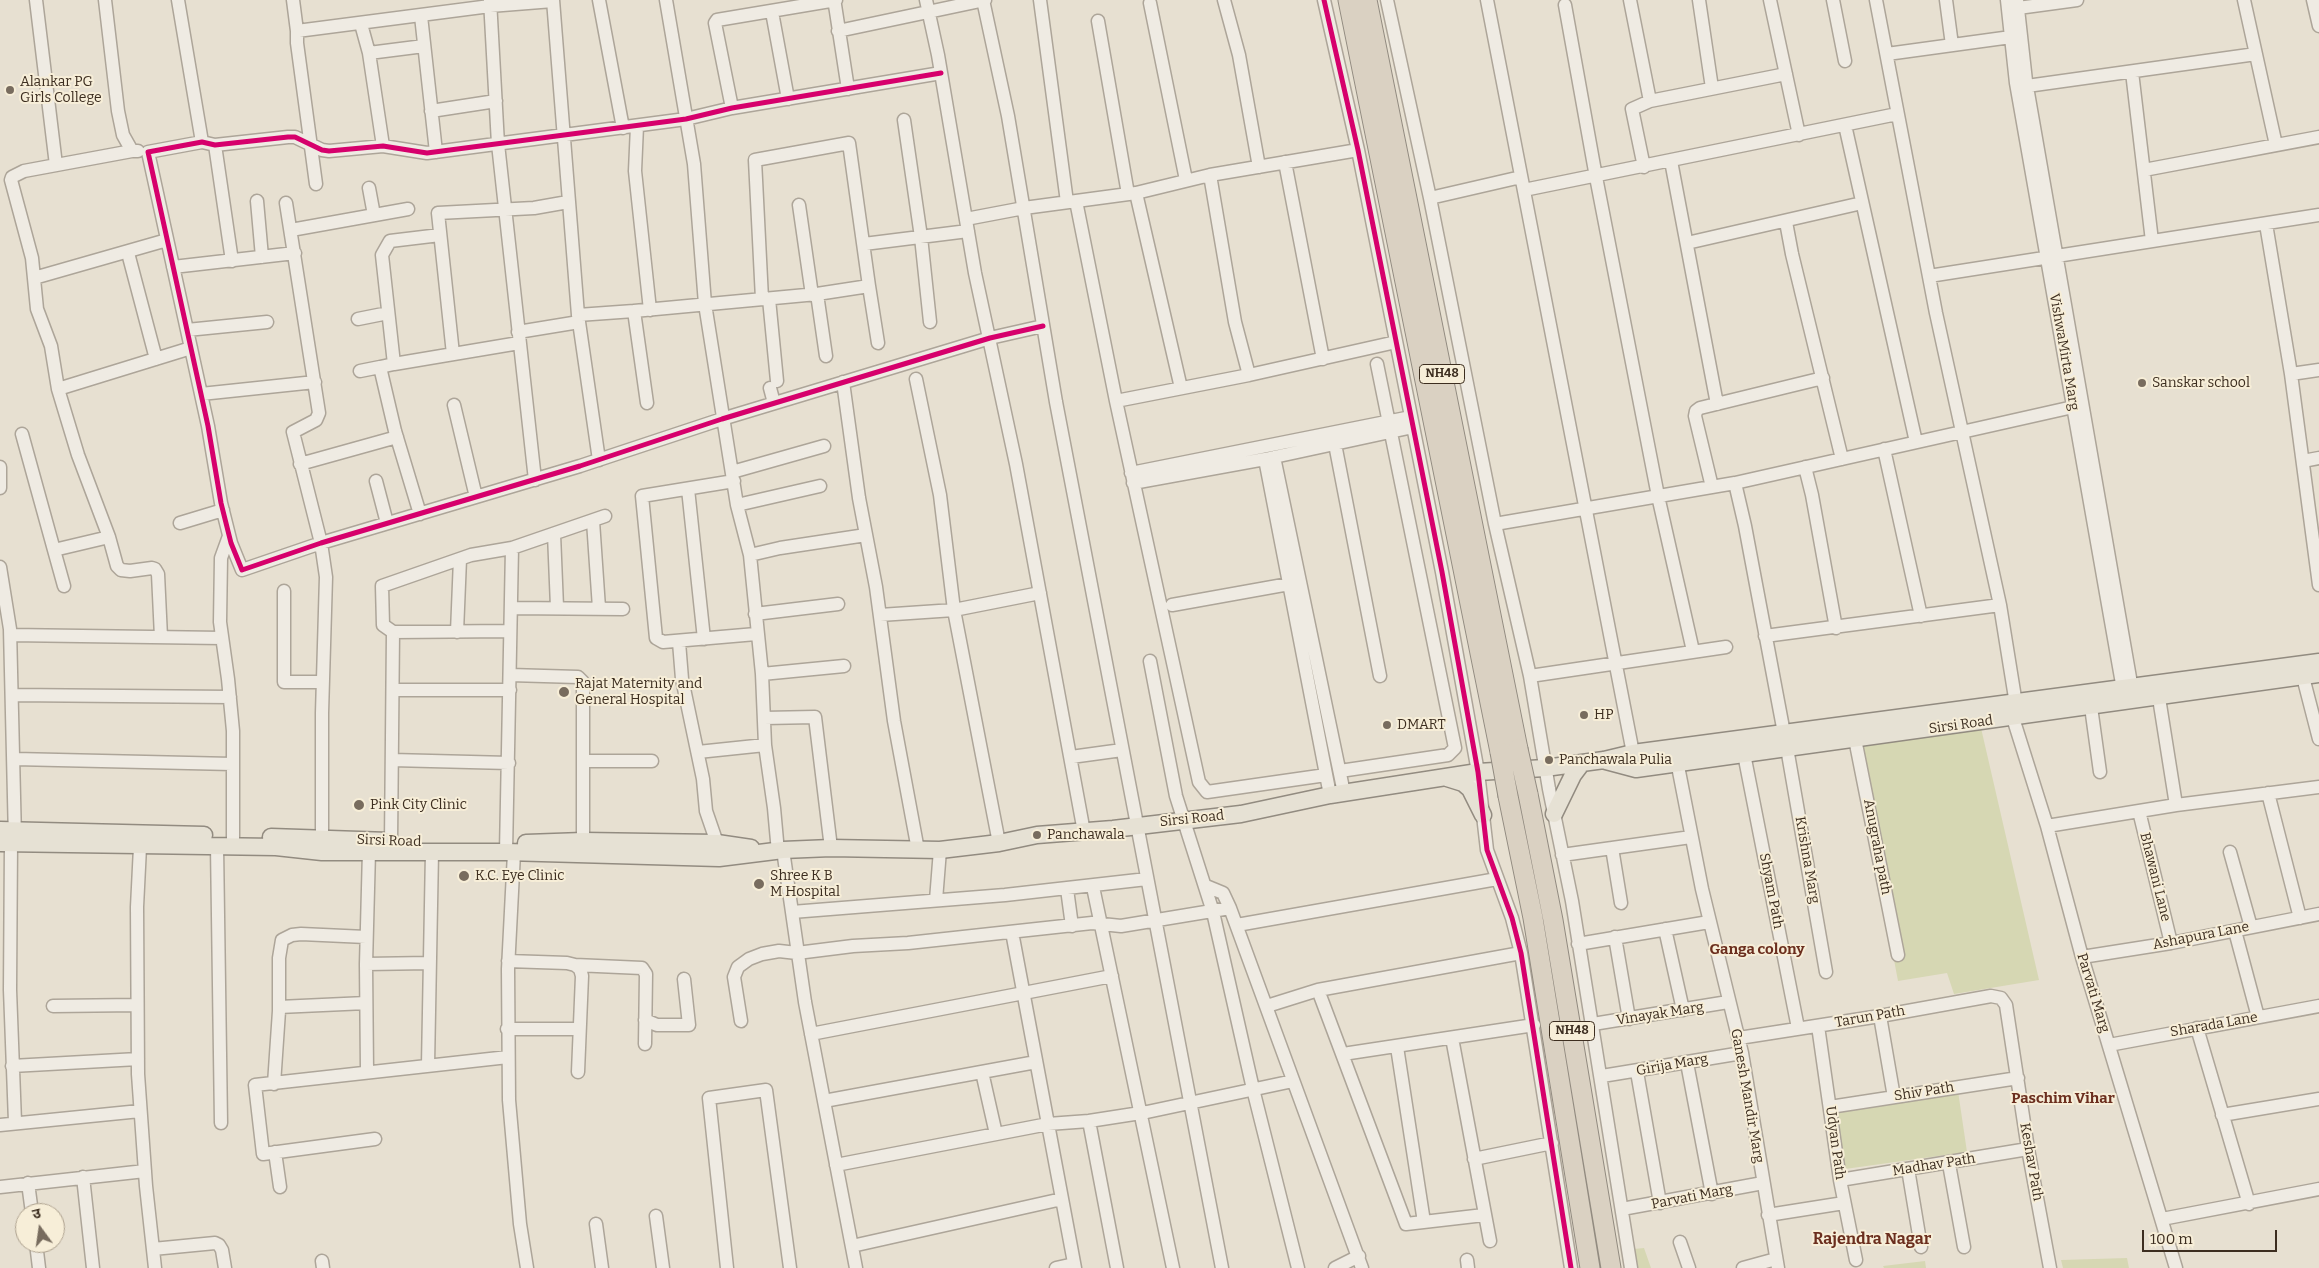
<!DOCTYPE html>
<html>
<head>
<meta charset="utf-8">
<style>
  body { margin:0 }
  #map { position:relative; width:2319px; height:1268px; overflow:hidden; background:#e7e0d1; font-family:Bitter,"Noto Sans Devanagari",serif }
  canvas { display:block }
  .north { position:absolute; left:15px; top:1203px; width:50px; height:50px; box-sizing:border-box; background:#f7eed8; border:1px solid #ada18e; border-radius:50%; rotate:346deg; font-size:14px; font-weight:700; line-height:20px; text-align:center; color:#3d2e20 }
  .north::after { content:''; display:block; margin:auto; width:18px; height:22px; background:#786c5e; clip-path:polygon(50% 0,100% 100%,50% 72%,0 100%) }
  .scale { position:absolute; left:2142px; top:1230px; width:135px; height:22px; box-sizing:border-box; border:2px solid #3d2e20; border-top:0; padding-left:6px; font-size:15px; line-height:18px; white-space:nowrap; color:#3d2e20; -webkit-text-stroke:4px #f7eed8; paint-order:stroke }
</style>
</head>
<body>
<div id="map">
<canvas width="2319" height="1268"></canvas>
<div class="north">उ</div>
<div class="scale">100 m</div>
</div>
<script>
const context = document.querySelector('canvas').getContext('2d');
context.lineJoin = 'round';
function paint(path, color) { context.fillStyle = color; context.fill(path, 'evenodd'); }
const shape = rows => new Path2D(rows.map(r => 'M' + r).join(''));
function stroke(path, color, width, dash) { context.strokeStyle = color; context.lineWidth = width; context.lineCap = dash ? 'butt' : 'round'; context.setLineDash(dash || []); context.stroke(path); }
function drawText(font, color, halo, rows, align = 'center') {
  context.font = font + ' Bitter,serif'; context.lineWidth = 4; context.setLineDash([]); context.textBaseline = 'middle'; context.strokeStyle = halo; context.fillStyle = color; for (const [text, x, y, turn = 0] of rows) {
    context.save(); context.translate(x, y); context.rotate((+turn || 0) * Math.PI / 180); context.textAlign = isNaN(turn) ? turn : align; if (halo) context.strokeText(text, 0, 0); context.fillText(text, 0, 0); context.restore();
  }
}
const green = shape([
  [1981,728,2039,980,1954,994,1947,973,1898,981,1854,746],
  [1958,1091,1967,1152,1845,1169,1837,1110],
  [1644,1248,1651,1268,1637,1268,1634,1249],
  [2127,1258,2129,1268,2063,1268,2061,1260],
  [1925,1261,1926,1268,1884,1268,1883,1266]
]);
const minor = shape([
  [36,0,56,165],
  [105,0,118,111,123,135,132,151,138,151],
  [178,0,202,142],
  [293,0,297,31],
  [490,0,498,144,535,480],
  [553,0,578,315,599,460],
  [599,0,623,128],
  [666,0,694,164,705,304,737,505,750,555,762,674,765,745,774,808,778,852],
  [926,0,938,55,975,273,1016,464,1084,832],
  [983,0,1008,116,1056,402,1222,1268],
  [1040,0,1067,202],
  [1224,0,1239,55,1259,167],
  [1324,0,1358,150,1442,572,1478,772,1487,850,1512,918,1521,953,1571,1268],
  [1387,0,1430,198,1495,524,1530,676,1549,789,1572,901,1631,1268],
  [1487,0,1633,753],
  [1630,0,1650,101],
  [1699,0,1712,88],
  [1770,0,1799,135],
  [1833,0,1845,61],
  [1876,0,1936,313,2000,605,2016,704],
  [1946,0,1952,45],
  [2007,0,2016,83,2124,695],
  [2017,0,2026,81,2133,695],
  [2244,0,2276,145],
  [2313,0,2319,26],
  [832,1,835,5,848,89],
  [1150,3,1186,180],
  [1565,5,1596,177,1658,496,1693,651],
  [2018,8,2077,0],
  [772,12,788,99],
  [421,16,436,152],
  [1098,21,1128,194],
  [361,24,369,53,383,146],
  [838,31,985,0],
  [369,53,424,46],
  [1887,54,2011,37],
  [2132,72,2152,241],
  [941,73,732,108,686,119,427,153,383,146,329,151,322,150,295,137,288,137,215,145,202,142,148,152,208,426,221,503,231,543,242,570,321,543,580,466,722,419,990,338,1043,326],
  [2027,86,2256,54],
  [732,108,715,23,717,20,836,0],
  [431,111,496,101],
  [904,120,921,237,930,322],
  [1845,125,1916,442],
  [637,126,635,171,650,310],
  [215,145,232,261],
  [132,151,24,171,12,177,11,180,32,258,37,309,51,346,58,389,78,455,109,537,117,566,121,570,130,571,152,568,155,569,158,574,161,637],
  [1671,161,1717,404],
  [1285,162,1323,359],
  [1644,167,1632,109,1650,101,1786,74],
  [2144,170,2319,137],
  [1210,175,1235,322,1249,375],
  [316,184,297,43,297,31,490,6,553,1],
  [369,188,374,215],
  [1524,190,1897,114],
  [1136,193,1181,388],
  [1430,198,1521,177],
  [257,201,262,257],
  [1076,201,1116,401,1199,782,1207,792,1326,775],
  [286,203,319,413,316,420,293,432,321,543,326,577,322,713,322,847],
  [799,205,812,295],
  [966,219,1024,208,1136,193,1210,175,1358,150],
  [1786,222,1792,254,1842,459],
  [2266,224,2291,374,2319,585],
  [291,230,408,209],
  [440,235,390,241,382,255,394,364,519,343],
  [1687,243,1862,203],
  [864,244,968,231],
  [128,253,156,359],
  [173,267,295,253],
  [1929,276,2319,215],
  [34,278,167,240],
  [869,286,878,343],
  [817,294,826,356],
  [769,299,777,381],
  [634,311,647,403],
  [578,315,634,311,817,294,869,286,849,143,755,160,762,299],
  [358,319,388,313],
  [187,330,267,322],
  [518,332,579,322],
  [453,354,438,213,534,208,568,202],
  [394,364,380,367,395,431,420,514],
  [360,371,380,367],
  [2291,374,2319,370],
  [916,379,940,495,954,610,999,843],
  [843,382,859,498,876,587,894,721,918,850],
  [770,388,774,403],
  [58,389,191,348],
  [201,394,315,382],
  [1116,401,1249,375,1396,342],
  [454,405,476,497],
  [22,434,54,550,109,537],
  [1335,444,1380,676],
  [1884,449,1921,616],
  [1274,457,1344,793],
  [1265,459,1330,795],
  [2303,461,2319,458],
  [300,464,397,437],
  [0,467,0,488],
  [1805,467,1812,495,1836,628],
  [732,472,824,446],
  [1131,473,1411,417],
  [376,481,387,523],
  [734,481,642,496,656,638,663,642,756,634],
  [1133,483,1265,459,1413,427],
  [1735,483,1745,526,1784,733],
  [1712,487,1695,416,1696,411,1700,408,1823,378],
  [688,489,704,639],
  [737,505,820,486],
  [593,521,599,608],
  [180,523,223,510],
  [1495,524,1735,483,2073,407],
  [554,534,557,607],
  [229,536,221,558,220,622,228,679,233,731,233,846],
  [54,550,64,586],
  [750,555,780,548,866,535],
  [0,567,10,629,15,839],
  [284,591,284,682,323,682],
  [1172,605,1289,584],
  [511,608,623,609],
  [755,614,838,604],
  [880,615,954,610,1040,593],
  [393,632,383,625,382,586,471,555,512,548,605,516],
  [457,632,460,559],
  [11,635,222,638],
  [1765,636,2000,605],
  [679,642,682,679,703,779,706,811,717,843],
  [1150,661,1176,796,1213,912,1253,1089,1298,1268],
  [762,674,844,666],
  [510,675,578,677,583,682,583,841],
  [1530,676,1726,647],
  [2303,677,2319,739],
  [393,690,510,690],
  [13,695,230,697],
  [2159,698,2176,805],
  [2091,707,2100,772],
  [764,718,815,717,831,848],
  [2013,718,2047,826,2082,957,2176,1268],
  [1855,739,1898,955],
  [1787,748,1826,972],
  [698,752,765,745],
  [1744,754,1798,1028],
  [1676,756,1702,889,1742,1053,1778,1268],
  [1071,757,1122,750],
  [15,759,232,764],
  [392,760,509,763],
  [584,761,652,761],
  [1340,771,1448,755,1455,748,1377,364],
  [2268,793,2300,918],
  [2139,811,2171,943],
  [2047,826,2176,805,2319,787],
  [391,842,393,632,510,631],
  [11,843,10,990,15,1122],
  [217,846,221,1123],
  [140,847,137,907,138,1074,146,1186,155,1268],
  [1612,848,1621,903],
  [783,850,805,1002,856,1268],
  [506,852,512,548],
  [2230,852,2251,927],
  [514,853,508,969,509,1100,520,1224,527,1268],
  [1562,855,1691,837],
  [1206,886,1223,893,1230,908,1362,1268],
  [1093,887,1173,1268],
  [1067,889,1072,926],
  [936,900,940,850],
  [792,912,1005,895,1147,879],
  [1237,925,1497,879],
  [1665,929,1683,1010],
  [2235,931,2258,1017],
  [1012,932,1075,1268],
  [1615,937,1629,1019],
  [1578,944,1709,922],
  [2082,957,2171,943,2319,914],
  [508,961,567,963,575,965,580,969,582,976,578,1072],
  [366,964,429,963],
  [575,965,642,968,646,974,645,1044],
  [1318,990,1406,1224,1484,1215],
  [53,1006,137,1005],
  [1267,1006,1318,990,1521,953],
  [279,1007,366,1003],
  [1880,1016,1894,1097],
  [645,1020,657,1025,689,1025,684,979],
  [741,1021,734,977,738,967,749,959,762,954,779,951,797,953,853,946,908,943,1092,923,1121,926,1230,908],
  [1593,1024,1728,1002],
  [1818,1026,1840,1180,1856,1260],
  [2197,1028,2249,1204],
  [507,1029,579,1029],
  [811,1034,1112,976],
  [1452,1038,1490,1241],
  [1739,1038,1880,1016,1991,996,2001,998,2006,1005,2028,1149,2050,1268],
  [2109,1045,2319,1006],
  [1397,1047,1424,1222],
  [1343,1054,1534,1025],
  [1687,1063,1712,1194],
  [428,1065,432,852],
  [12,1066,138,1059],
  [367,1071,366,964,369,851],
  [982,1072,996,1134],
  [1637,1072,1660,1203],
  [1602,1076,1742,1053],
  [274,1084,279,1011,279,958,282,940,292,935,301,934,366,937],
  [824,1101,1036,1062],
  [1830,1107,2018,1078],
  [2222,1115,2319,1099],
  [1089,1121,1117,1268],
  [0,1125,140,1111],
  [375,1139,263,1154,255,1085,508,1057],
  [275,1152,280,1187],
  [1474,1159,1552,1143],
  [1949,1164,1964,1247],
  [836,1165,1048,1124,1089,1121,1147,1112,1293,1081],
  [1908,1169,1921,1247],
  [83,1177,93,1268],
  [1840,1180,2028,1149],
  [28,1183,32,1213],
  [0,1187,145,1171],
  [1622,1209,1763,1183],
  [1768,1215,1844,1203],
  [656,1216,663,1268],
  [2162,1219,2319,1189],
  [596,1224,602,1268],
  [1680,1242,1689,1268],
  [36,1243,39,1268],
  [852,1246,1062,1199],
  [153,1249,215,1243,219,1245,222,1250,225,1268],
  [1467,1260,1468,1268],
  [322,1261,323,1268],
  [727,1268,709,1098,766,1090,790,1268],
  [1056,1268,1074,1264],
  [1335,1268,1359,1256],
  [1743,1268,1776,1259]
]);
const major = shape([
  [1606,761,1636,769,2319,674],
  [1447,778,1463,783,1470,789,1483,815],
  [1554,814,1573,775,1582,763],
  [0,830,204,835],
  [271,837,389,841],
  [0,843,276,847,322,852,506,852,719,858,783,850,831,848,940,850,999,843,1037,835,1113,829,1241,814,1330,795,1478,772,1545,768,1604,760,1633,753,2319,662],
  [526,843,583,841,717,843,751,848]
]);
const highway = shape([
  [1348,0,1500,752],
  [1367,0,1518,749],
  [1528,794,1553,920,1611,1268],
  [1508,796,1533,918,1590,1268]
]);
const highwayBridge = shape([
  [1518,749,1528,794],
  [1500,752,1508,796]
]);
const cycleway = shape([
  [1324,0,1358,150,1442,572,1478,772,1487,850,1512,918,1521,953,1571,1268],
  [941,73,732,108,686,119,427,153,383,146,329,151,322,150,295,137,288,137,215,145,202,142,148,152,208,426,221,503,231,543,242,570,321,543,580,466,722,419,990,338,1043,326]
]);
const markers = [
  [10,90,5,"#786c5e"],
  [2142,383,5,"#786c5e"],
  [564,692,6,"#786c5e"],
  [1584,715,5,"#786c5e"],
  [1387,725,5,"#786c5e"],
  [1549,760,5,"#786c5e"],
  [359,805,6,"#786c5e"],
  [1037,835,5,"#786c5e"],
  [464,876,6,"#786c5e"],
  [759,884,6,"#786c5e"]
];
const shields = [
  [1442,374,45],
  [1572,1031,45]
];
const shieldNames = [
  ["NH48",1442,374],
  ["NH48",1572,1031]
];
const poiNames = [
  ["Alankar PG",20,82],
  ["Girls College",20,98],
  ["Sanskar school",2152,383],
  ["Rajat Maternity and",575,684],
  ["General Hospital",575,700],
  ["HP",1594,715],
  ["DMART",1397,725],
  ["Panchawala Pulia",1559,760],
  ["Pink City Clinic",370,805],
  ["Panchawala",1047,835],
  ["K.C. Eye Clinic",475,876],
  ["Shree K B",770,876],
  ["M Hospital",770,892]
];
const streetNames = [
  ["VishwaMirta Marg",2064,352,80],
  ["Sirsi Road",1961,725,-8],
  ["Sirsi Road",1192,819,-6],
  ["Sirsi Road",389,841,2],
  ["Anugraha path",1877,847,79],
  ["Krishna Marg",1807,860,80],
  ["Bhawani Lane",2155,877,76],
  ["Shyam Path",1771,891,79],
  ["Ashapura Lane",2201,936,-11],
  ["Parvati Marg",2093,993,73],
  ["Vinayak Marg",1660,1014,-9],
  ["Tarun Path",1870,1017,-10],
  ["Sharada Lane",2214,1025,-10],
  ["Girija Marg",1672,1065,-10],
  ["Shiv Path",1924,1092,-9],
  ["Ganesh Mandir Marg",1747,1096,80],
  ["Udyan Path",1835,1143,82],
  ["Keshav Path",2031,1162,80],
  ["Madhav Path",1934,1165,-9],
  ["Parvati Marg",1692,1197,-11]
];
const neighbourhoodNames = [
  ["Ganga colony",1757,950],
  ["Paschim Vihar",2063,1099]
];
const quarterNames = [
  ["Rajendra Nagar",1872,1240]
];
paint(green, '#d6d7b3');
stroke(minor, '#ada599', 15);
stroke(major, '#928b80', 19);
stroke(highway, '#928b80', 21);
stroke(minor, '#efebe3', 12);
stroke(major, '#e6e1d4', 16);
stroke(highway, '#dad1c2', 19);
stroke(highwayBridge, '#928b80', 21, []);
stroke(highwayBridge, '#dad1c2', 19);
stroke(cycleway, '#d6006c', 5);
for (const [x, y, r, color] of markers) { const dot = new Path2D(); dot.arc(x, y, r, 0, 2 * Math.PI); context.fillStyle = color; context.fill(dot); stroke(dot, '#f7eed8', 2); }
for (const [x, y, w] of shields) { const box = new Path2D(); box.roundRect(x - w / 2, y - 9.5, w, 19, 4); context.fillStyle = '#f7eed8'; context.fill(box); stroke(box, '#3d2e20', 1); }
drawText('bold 12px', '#3d2e20', null, shieldNames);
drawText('14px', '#3d2e20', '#f7eed8', poiNames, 'left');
drawText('14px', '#3d2e20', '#f7eed8', streetNames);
drawText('bold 15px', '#6b2e1e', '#f7eed8', neighbourhoodNames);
drawText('bold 16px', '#6b2e1e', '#f7eed8', quarterNames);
</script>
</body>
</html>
